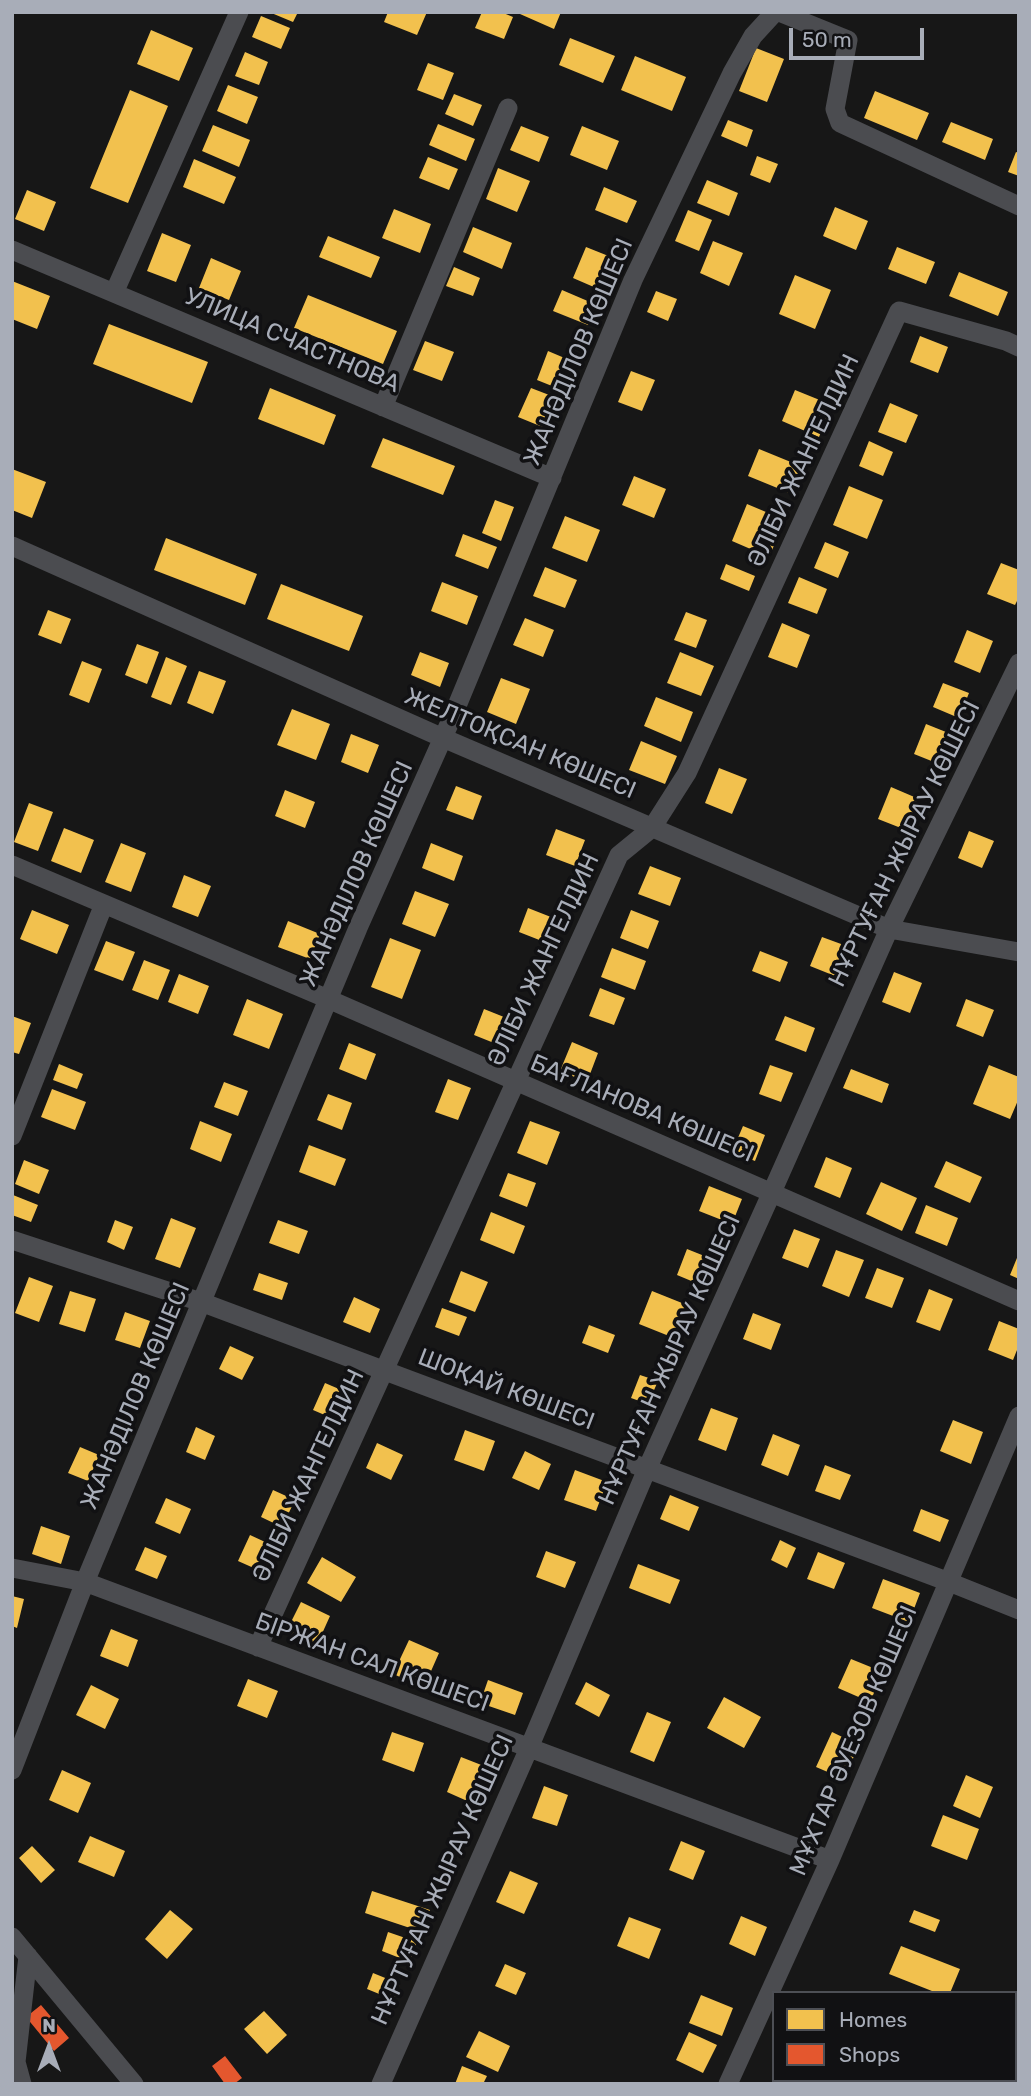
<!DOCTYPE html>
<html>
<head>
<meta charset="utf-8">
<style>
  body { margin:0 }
  #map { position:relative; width:1031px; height:2096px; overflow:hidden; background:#171717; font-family:Rubik,sans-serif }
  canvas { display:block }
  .frame { position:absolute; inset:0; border:14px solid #a8adb8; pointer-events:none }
  .legend { position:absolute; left:772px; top:1991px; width:245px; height:91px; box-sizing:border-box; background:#111113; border:2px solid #4d4f55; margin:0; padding:9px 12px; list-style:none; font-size:21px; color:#a8adb8 }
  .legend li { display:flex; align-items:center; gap:14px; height:35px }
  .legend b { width:35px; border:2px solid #4d4f55 }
  .north { position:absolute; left:14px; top:2012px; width:70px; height:70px; -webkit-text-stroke:5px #111113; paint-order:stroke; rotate:0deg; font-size:19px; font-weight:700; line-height:28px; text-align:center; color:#a8adb8 }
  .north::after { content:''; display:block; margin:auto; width:24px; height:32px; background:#a8adb8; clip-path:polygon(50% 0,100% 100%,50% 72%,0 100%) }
  .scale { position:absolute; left:789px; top:28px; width:135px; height:32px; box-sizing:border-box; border:4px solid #a8adb8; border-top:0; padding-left:9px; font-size:21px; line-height:24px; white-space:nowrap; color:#a8adb8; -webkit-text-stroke:5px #111113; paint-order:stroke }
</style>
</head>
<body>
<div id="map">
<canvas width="1031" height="2096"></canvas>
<div class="frame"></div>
<ul class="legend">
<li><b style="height:19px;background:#f2c14e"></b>Homes</li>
<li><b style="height:19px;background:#e4572e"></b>Shops</li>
</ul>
<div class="north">N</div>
<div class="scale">50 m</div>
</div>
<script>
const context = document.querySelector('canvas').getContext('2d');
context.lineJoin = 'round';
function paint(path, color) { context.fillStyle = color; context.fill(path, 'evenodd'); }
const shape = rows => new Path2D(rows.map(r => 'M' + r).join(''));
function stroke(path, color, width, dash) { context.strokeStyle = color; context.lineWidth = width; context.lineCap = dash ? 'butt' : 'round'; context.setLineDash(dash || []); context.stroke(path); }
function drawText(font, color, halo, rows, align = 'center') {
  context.font = font + ' Rubik,sans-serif'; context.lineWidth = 7; context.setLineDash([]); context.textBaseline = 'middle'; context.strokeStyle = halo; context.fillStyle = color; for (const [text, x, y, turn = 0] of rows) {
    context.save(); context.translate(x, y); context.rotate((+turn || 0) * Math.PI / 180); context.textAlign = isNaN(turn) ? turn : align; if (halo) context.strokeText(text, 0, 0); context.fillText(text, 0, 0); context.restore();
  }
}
const homes = shape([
  [269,12,298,12,293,22],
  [388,12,427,12,417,35,384,22],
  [482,12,501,12,513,17,504,39,475,28],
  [520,12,561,12,554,29,520,14],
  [261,16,290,28,281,49,252,37],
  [151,30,193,48,179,81,137,64],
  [570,38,615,56,603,83,559,65],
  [756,48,784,59,767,102,739,91],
  [245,52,268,62,259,85,235,76],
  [635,56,686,77,672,111,621,90],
  [428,63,454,73,443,100,417,90],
  [228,85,258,97,247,124,217,111],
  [130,90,168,106,128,203,90,188],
  [875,91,929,113,917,140,864,118],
  [454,94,482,105,473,126,445,114],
  [728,120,753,130,747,147,721,136],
  [951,122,993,139,985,160,942,142],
  [438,124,475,139,466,161,429,145],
  [213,125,250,140,239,167,202,151],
  [521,126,549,137,539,162,510,150],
  [582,126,619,141,607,170,570,155],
  [1016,152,1019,153,1019,176,1008,172],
  [757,156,778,164,770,183,750,175],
  [428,157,458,169,449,190,419,178],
  [194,159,236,177,224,204,183,187],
  [498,168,530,181,517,212,486,199],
  [707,180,738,193,729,216,697,203],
  [604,187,637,201,627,223,595,210],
  [27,190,56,202,44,231,15,219],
  [835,207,868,221,856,250,823,236],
  [394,209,431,224,420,253,382,238],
  [688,210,712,220,699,251,675,241],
  [473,227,512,243,502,269,463,252],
  [162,233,191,245,176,282,147,271],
  [328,236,380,257,371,278,319,257],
  [713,241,743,253,729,286,700,273],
  [586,247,616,259,603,291,573,278],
  [897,247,935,262,926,284,888,269],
  [211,258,241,271,229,300,199,288],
  [454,267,480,278,473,296,446,286],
  [959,272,1008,292,998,316,949,296],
  [795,275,831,290,815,329,779,314],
  [12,281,50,296,37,329,12,319],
  [562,290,597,305,588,325,553,311],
  [656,291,677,299,668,321,647,312],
  [308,295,397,331,383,364,294,328],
  [109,324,208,362,192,403,93,364],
  [920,336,948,347,938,373,910,362],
  [425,341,454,352,442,381,413,370],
  [548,351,574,362,562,390,537,380],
  [631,371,655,380,642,411,618,402],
  [270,388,336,415,324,445,258,419],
  [531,388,557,398,545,428,518,417],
  [795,390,832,405,819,437,782,421],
  [890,403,918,415,906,443,878,432],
  [383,438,455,466,443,495,371,467],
  [869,441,893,452,883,476,859,466],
  [759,449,803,467,792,494,748,476],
  [12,469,46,482,32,518,12,510],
  [634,476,666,489,654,518,622,505],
  [849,486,883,500,867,539,833,525],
  [495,500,514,507,501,541,482,533],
  [747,504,785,520,769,557,732,541],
  [565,516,600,530,587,562,552,548],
  [463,534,497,547,488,569,455,556],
  [166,538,257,574,245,605,154,570],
  [825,542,849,552,838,578,814,568],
  [1001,563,1019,570,1019,597,1015,605,987,594],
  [726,564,755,576,749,591,720,579],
  [545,567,577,580,565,608,533,596],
  [799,577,827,589,817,614,788,603],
  [442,582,478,596,467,625,431,611],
  [281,584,363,616,349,651,267,619],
  [48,610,71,619,61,644,38,635],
  [686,612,707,620,696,648,674,640],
  [525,618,554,630,543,657,513,645],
  [782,623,810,635,797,668,768,657],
  [967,630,993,641,980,673,954,662],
  [137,644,159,652,147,684,125,675],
  [420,652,449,663,440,687,411,675],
  [680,652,714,666,701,696,667,683],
  [166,657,187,666,171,705,151,697],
  [82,661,102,669,89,703,69,695],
  [199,671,226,681,213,714,187,703],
  [501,678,530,689,516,724,487,712],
  [943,683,969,693,959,718,933,707],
  [656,697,693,712,681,742,644,726],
  [292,709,330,724,316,760,277,745],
  [926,724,951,734,939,764,914,754],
  [351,734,379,745,368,773,341,762],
  [641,741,677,756,665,784,629,770],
  [719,768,747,779,732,814,705,803],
  [456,786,482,796,473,820,446,810],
  [891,787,919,799,906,830,878,819],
  [285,790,315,802,305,828,275,816],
  [29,803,53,812,38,851,14,842],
  [64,828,94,840,81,873,51,861],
  [556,829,585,840,575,866,546,855],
  [969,831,994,841,982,868,958,858],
  [121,843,146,853,131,892,105,882],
  [431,843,463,856,454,881,422,868],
  [650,866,681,878,670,906,638,894],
  [184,875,211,886,198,917,172,907],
  [415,891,449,904,435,937,402,924],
  [528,908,556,919,547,943,519,932],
  [32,910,69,925,57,954,20,939],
  [631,910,659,921,648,949,620,938],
  [288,921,320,934,310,959,278,947],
  [822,937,852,948,840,978,810,966],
  [390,938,421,950,402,999,371,987],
  [106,941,135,952,123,981,94,970],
  [612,948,646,961,635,990,601,977],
  [760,951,788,962,780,982,752,971],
  [144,960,170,970,158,1000,132,990],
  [894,972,922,983,910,1013,882,1002],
  [179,974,209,986,198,1014,168,1002],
  [600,988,625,998,614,1025,589,1016],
  [247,999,283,1014,269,1049,233,1035],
  [966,999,994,1010,983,1037,956,1026],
  [484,1009,509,1019,499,1045,474,1035],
  [12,1016,31,1023,19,1054,12,1052],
  [785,1016,815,1028,806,1052,775,1040],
  [572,1042,598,1053,587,1082,560,1071],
  [349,1043,376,1054,366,1080,339,1069],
  [59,1064,83,1074,77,1089,53,1080],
  [770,1065,793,1073,781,1102,759,1094],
  [989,1065,1019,1077,1019,1098,1010,1119,973,1104],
  [851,1069,889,1084,882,1103,843,1088],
  [448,1079,471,1088,458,1120,435,1112],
  [224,1082,248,1091,238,1116,214,1107],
  [52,1089,86,1102,75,1130,41,1117],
  [328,1094,352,1103,342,1130,317,1120],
  [200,1121,232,1134,221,1162,190,1149],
  [530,1121,560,1132,547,1165,517,1153],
  [743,1126,765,1135,755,1161,732,1152],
  [309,1145,346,1159,335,1186,299,1172],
  [826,1157,852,1168,840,1198,814,1187],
  [24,1160,49,1170,39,1194,15,1184],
  [946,1161,982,1177,970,1203,934,1187],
  [508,1173,536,1183,527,1207,499,1196],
  [881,1182,917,1198,902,1231,866,1214],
  [709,1186,742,1199,732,1224,699,1211],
  [13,1195,38,1205,31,1222,12,1215],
  [926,1205,958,1218,947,1246,915,1233],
  [491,1212,525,1226,514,1254,480,1240],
  [171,1218,196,1228,180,1268,155,1259],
  [115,1220,133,1227,124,1250,107,1242],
  [278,1220,308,1231,299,1254,269,1243],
  [794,1229,820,1239,808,1268,782,1258],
  [687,1249,712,1259,701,1285,677,1275],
  [836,1250,864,1260,849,1297,822,1286],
  [1019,1253,1019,1279,1010,1275],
  [877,1268,904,1278,892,1308,865,1298],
  [461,1271,488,1282,475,1312,449,1302],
  [259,1273,288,1283,282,1300,253,1290],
  [29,1277,53,1286,39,1322,15,1313],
  [929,1289,953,1299,940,1331,916,1322],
  [70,1291,96,1299,85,1332,59,1324],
  [652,1291,687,1305,674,1338,639,1324],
  [354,1297,380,1309,370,1333,343,1322],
  [442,1308,467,1317,459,1336,435,1327],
  [125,1312,150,1321,140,1348,115,1340],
  [753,1313,781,1324,771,1350,743,1339],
  [999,1321,1019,1329,1019,1345,1013,1360,988,1350],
  [589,1325,615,1335,608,1353,582,1343],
  [230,1346,254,1357,242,1380,219,1369],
  [640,1375,658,1381,648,1404,631,1398],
  [325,1383,346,1392,334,1419,313,1410],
  [711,1408,738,1418,726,1451,698,1440],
  [953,1420,983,1432,971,1464,940,1451],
  [196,1427,215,1436,205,1460,186,1452],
  [465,1430,495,1441,484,1471,454,1460],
  [773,1434,800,1445,788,1476,761,1465],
  [377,1443,403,1455,391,1480,366,1468],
  [80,1447,99,1455,88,1481,68,1473],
  [525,1451,551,1464,539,1490,512,1478],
  [825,1465,851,1475,840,1500,815,1491],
  [575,1470,607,1482,596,1511,564,1500],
  [273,1490,295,1500,282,1527,261,1517],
  [670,1495,699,1507,689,1531,660,1519],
  [166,1498,191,1509,180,1534,155,1523],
  [921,1509,949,1520,940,1542,913,1531],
  [41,1526,70,1536,61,1564,32,1554],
  [250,1535,276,1547,265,1573,238,1561],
  [780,1540,796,1548,787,1568,771,1560],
  [145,1547,167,1556,157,1579,135,1570],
  [546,1551,576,1562,565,1588,536,1577],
  [818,1552,845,1563,834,1589,807,1579],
  [322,1557,356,1577,341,1602,307,1583],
  [638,1564,680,1580,670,1604,629,1588],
  [883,1579,920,1593,909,1622,872,1608],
  [12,1596,24,1599,17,1628,12,1626],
  [301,1602,330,1616,316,1647,286,1632],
  [111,1629,138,1640,128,1667,100,1656],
  [409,1640,439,1653,424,1687,393,1674],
  [851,1659,883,1672,870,1702,838,1688],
  [248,1679,278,1691,267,1718,237,1706],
  [488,1680,523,1693,515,1715,480,1703],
  [586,1682,610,1695,599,1717,575,1704],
  [91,1685,119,1699,105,1729,76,1715],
  [724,1697,761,1717,744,1748,707,1728],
  [647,1712,671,1722,654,1762,630,1752],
  [392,1732,424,1743,414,1772,382,1760],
  [832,1732,859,1745,844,1779,816,1767],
  [461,1757,489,1768,474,1804,447,1792],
  [62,1770,91,1783,78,1813,49,1800],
  [966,1775,993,1787,980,1818,953,1806],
  [544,1786,568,1795,557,1826,532,1818],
  [943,1815,979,1829,967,1860,931,1846],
  [90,1836,125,1851,114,1877,78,1862],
  [681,1841,705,1851,693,1880,669,1870],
  [32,1846,55,1870,41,1883,19,1858],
  [510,1871,538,1883,524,1914,496,1902],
  [372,1891,430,1910,422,1932,365,1913],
  [170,1910,193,1929,167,1959,145,1939],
  [914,1910,940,1920,935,1932,909,1922],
  [741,1916,767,1927,755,1956,729,1944],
  [629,1917,661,1929,649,1959,617,1946],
  [388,1932,417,1942,410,1962,382,1951],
  [901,1946,960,1969,950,1993,937,1993,889,1974],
  [505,1964,526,1973,516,1995,495,1986],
  [373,1973,400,1984,394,2000,367,1989],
  [701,1995,733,2008,722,2036,689,2023],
  [264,2011,287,2035,267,2054,244,2029],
  [479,2031,510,2046,498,2072,466,2057],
  [689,2032,717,2045,703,2073,676,2060],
  [462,2066,487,2076,483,2084,455,2084]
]);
const shops = shape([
  [41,2005,69,2038,54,2051,26,2017],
  [225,2056,242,2078,234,2084,225,2084,212,2066]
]);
const street = shape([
  [779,12,848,40,835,109,840,123,1019,206],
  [12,250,552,478],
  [114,293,239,12],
  [383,407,508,108],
  [12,546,443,738,889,929,1019,952],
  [12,865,328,999,1019,1301],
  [12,1136,104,904],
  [12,1240,201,1302,949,1582,1019,1610],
  [12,1568,85,1582,830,1860],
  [258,1647,619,855,652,828,687,773,899,311,1006,341,1019,347],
  [12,1770,85,1582,246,1195,358,928,454,713,633,280,732,73,753,36,775,12],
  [12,1937,134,2084],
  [22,2084,16,2062,28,1956],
  [381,2084,529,1748,647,1469,772,1192,889,929,1019,663],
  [728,2084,830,1860,1019,1416]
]);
const streetNames = [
  ["УЛИЦА СЧАСТНОВА",292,341,23],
  ["ЖАНӘДІЛОВ КӨШЕСІ",579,352,-67],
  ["ӘЛІБИ ЖАНГЕЛДИН",804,461,-65],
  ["ЖЕЛТОҚСАН КӨШЕСІ",520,744,23],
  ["НҰРТУҒАН ЖЫРАУ КӨШЕСІ",905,844,-64],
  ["ЖАНӘДІЛОВ КӨШЕСІ",357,874,-66],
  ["ӘЛІБИ ЖАНГЕЛДИН",544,960,-65],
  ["БАҒЛАНОВА КӨШЕСІ",642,1109,23],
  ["НҰРТУҒАН ЖЫРАУ КӨШЕСІ",670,1360,-66],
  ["ШОҚАЙ КӨШЕСІ",506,1390,21],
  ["ЖАНӘДІЛОВ КӨШЕСІ",136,1396,-67],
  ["ӘЛІБИ ЖАНГЕЛДИН",309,1476,-65],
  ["БІРЖАН САЛ КӨШЕСІ",372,1663,20],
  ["МҰХТАР ӘУЕЗОВ КӨШЕСІ",854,1741,-67],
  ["НҰРТУҒАН ЖЫРАУ КӨШЕСІ",443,1880,-66]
];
paint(homes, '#f2c14e');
paint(shops, '#e4572e');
stroke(street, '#4b4c50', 19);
drawText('24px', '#a8adb8', '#111113', streetNames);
</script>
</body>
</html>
